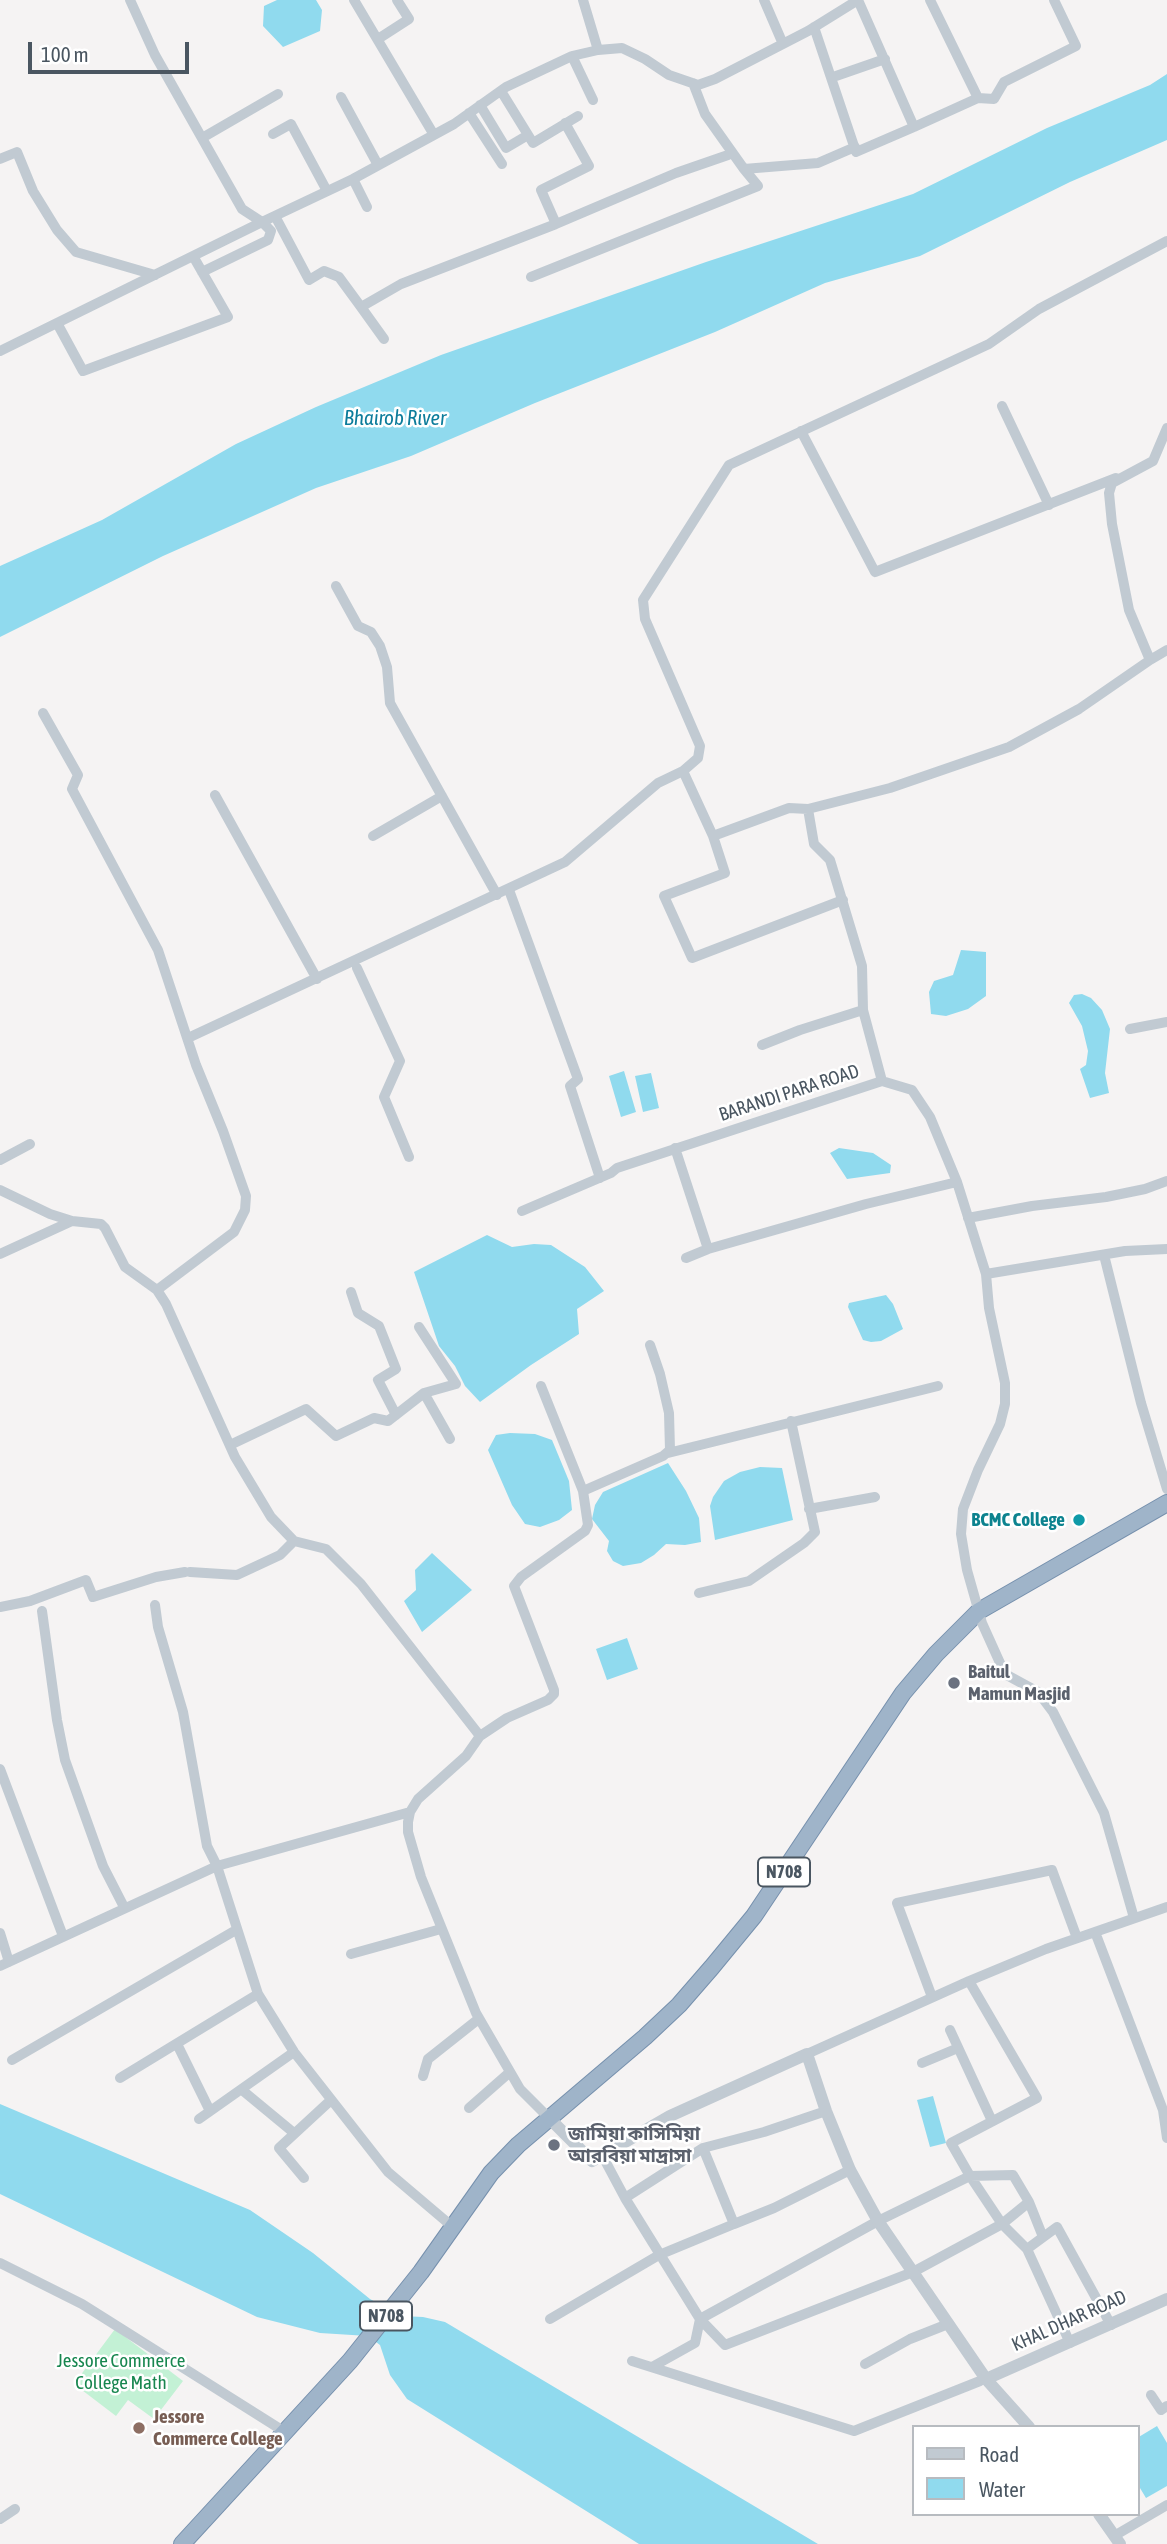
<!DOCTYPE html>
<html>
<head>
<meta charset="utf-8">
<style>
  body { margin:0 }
  #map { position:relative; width:1167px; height:2544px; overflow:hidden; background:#f5f3f3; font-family:"Asap Condensed",sans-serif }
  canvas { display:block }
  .legend { position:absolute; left:912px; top:2425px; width:228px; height:91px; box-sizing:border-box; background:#fff; border:2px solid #b7bbc0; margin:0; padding:9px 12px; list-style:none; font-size:21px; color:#4a5661 }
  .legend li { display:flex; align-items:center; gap:14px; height:35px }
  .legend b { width:35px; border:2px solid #b7bbc0 }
  .scale { position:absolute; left:28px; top:42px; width:161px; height:32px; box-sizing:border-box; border:4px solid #4a5661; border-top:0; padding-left:9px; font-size:21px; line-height:24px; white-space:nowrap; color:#4a5661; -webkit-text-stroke:5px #fff; paint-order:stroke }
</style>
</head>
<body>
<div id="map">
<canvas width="1167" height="2544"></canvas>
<ul class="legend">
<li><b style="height:9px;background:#c1cad2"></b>Road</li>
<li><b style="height:19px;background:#90daee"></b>Water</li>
</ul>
<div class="scale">100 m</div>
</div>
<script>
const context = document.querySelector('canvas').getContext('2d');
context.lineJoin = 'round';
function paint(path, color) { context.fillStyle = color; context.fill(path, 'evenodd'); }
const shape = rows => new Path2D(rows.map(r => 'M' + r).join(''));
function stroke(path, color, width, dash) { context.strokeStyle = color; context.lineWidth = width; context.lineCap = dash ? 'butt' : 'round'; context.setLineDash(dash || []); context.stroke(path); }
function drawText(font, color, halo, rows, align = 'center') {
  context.font = font + ' "Asap Condensed","Noto Sans Bengali",sans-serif'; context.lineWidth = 5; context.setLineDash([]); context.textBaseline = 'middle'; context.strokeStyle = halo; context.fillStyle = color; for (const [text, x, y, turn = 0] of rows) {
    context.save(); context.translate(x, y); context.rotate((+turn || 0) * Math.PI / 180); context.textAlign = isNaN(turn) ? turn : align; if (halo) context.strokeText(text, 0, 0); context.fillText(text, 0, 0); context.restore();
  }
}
const green = shape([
  [115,2329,183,2381,154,2419,128,2400,116,2416,74,2384]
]);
const water = shape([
  [277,0,316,0,322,10,320,31,283,47,263,26,264,6],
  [1167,74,1167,140,1070,182,920,256,825,283,715,332,535,403,411,456,316,488,163,556,0,637,0,566,102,520,236,444,316,407,441,355,706,262,913,194,1047,128,1150,85],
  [961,950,986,952,986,996,968,1009,946,1016,931,1014,929,992,934,981,953,975],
  [1082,994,1091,998,1102,1010,1110,1029,1105,1073,1109,1093,1090,1098,1080,1069,1086,1065,1088,1051,1082,1026,1069,1003,1074,995],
  [624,1071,636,1112,621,1117,609,1076],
  [651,1073,659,1108,643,1112,635,1076],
  [839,1148,873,1153,891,1165,890,1173,847,1179,830,1153],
  [487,1235,512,1247,534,1244,551,1245,585,1267,604,1291,577,1309,579,1334,531,1365,480,1402,465,1386,455,1366,439,1346,414,1272],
  [886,1295,893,1304,903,1329,881,1341,871,1342,863,1340,848,1307,849,1303],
  [510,1433,535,1434,552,1440,569,1481,572,1510,559,1520,540,1527,525,1524,512,1505,488,1450,496,1435],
  [668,1463,686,1491,699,1518,701,1542,685,1545,666,1544,654,1555,641,1563,623,1566,613,1561,607,1551,609,1541,592,1519,595,1505,603,1492],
  [760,1467,782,1468,793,1520,715,1540,710,1506,713,1497,724,1481,740,1472],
  [432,1553,472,1590,422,1632,404,1601,416,1590,415,1570],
  [627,1638,638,1669,607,1680,596,1649],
  [933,2096,946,2143,930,2147,917,2100],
  [0,2104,250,2210,313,2253,370,2299,401,2316,423,2317,445,2322,818,2544,639,2544,407,2399,390,2375,380,2345,368,2336,320,2333,257,2317,0,2194],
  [1157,2426,1167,2443,1167,2486,1146,2498,1137,2483,1137,2438]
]);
const minor = shape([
  [130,0,155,55,242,209,262,222,353,179,454,124,506,87,572,56,598,50,622,48,645,59,669,75,698,85,715,79,808,31,858,0],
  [354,0,434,135],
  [583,0,598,50],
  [764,0,783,44],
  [858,0,914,127,978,98],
  [930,0,978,98,994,99,1004,82,1076,46,1054,0],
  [814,27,856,152,914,127],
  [378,39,409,19,397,0],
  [572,56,593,100],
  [836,76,885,59],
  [693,83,705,114,744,169,818,163,855,147],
  [501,91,533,143,578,116],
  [341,97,378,165],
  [480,105,506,148,528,135],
  [469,113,502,164],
  [273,134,291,124,327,191],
  [202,138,278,94],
  [0,159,17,152,33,191,57,230,76,252,155,275],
  [353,179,367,207],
  [275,216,309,280,324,271,339,277,361,307,401,284,556,224,676,173,728,155],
  [556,224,541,190,589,166,565,123],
  [531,277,758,186,744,169],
  [361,307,384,339],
  [57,323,83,371,228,317,193,256],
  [0,351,262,222,271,231,268,240,202,272],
  [1002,406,1049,505],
  [801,431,875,572,1116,478],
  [336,586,358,626,371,632,380,646,387,667,390,703,497,895],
  [1150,660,1167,650],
  [43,713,78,775,72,789,158,950,196,1065,223,1131,246,1196,245,1210,234,1232,157,1290],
  [215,795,317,979],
  [808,809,789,808,713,836,683,771,698,758,700,746,645,619,643,600,729,465,989,344,1039,309,1167,241],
  [373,836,442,796],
  [713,836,725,873,664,896,692,958,843,900],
  [509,890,578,1079,570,1086,600,1178],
  [357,968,400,1061,384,1097,409,1157],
  [1130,1029,1167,1022],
  [188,1038,565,862,658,783,683,771],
  [762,1045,800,1030,863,1010],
  [882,1081,863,1010,862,966,830,860,814,844,808,809,890,788,1009,747,1079,709,1150,660,1129,610,1112,524,1109,493,1112,483,1153,461,1167,428],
  [675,1148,708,1249],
  [0,1160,30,1144],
  [0,1190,50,1214,72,1221,101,1224,105,1228,125,1267,157,1290,166,1304,235,1457,271,1517,294,1541,326,1549,361,1584,480,1736],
  [522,1211,611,1173,617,1168,882,1081,912,1090,930,1117,957,1182,986,1274,989,1308,1005,1383,1005,1404,1000,1424,978,1470,963,1509,961,1534,967,1570,982,1623,1005,1674,1038,1692,1053,1712,1104,1813,1134,1918],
  [968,1218,1032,1206,1106,1197,1145,1189,1167,1181],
  [0,1254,72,1221],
  [1104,1255,1141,1403,1167,1489],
  [686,1258,708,1249,866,1204,957,1182],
  [986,1274,1125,1251,1167,1249],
  [351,1292,358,1313,379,1326,396,1369,378,1380,396,1415],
  [419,1327,456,1384,424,1393],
  [541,1386,583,1491,588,1525,585,1531,521,1577,514,1586,554,1690,554,1694,548,1700,507,1718,480,1736,466,1756,418,1799,410,1812,408,1822,408,1832,421,1877,476,2013,520,2089,550,2119],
  [230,1445,306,1409,336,1436,374,1418,388,1421,424,1393,450,1439],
  [668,1453,938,1386],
  [583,1491,663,1456,670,1450,669,1413,660,1374,650,1345],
  [809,1509,875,1497],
  [190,1572,237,1575,280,1555,294,1541],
  [699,1593,749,1581,804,1543,815,1532,791,1421],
  [155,1605,158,1627,183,1712,207,1846,217,1866,258,1994,294,2052,388,2172,454,2228],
  [0,1607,30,1601,86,1580,93,1597,156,1577,185,1572],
  [42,1611,57,1720,65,1760,103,1866,124,1907],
  [0,1769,63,1936],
  [1095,1932,1163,2110,1167,2138],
  [0,1933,9,1962],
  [351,1954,441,1929],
  [0,1966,217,1866,410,1812],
  [932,1997,897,1903,1052,1870,1077,1938],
  [950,2030,992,2121],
  [177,2044,210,2111],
  [807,2054,969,1981,1046,1949,1167,1907],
  [12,2060,236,1930],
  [922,2063,958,2048],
  [423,2076,428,2059,476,2021],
  [120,2078,258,1994],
  [242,2090,294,2133],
  [469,2108,510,2072],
  [199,2119,294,2052],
  [703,2148,734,2224,774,2208,850,2170],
  [602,2155,625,2198,703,2148,764,2132,826,2111],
  [970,2176,1002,2224,1027,2249,1070,2343],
  [304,2178,279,2148,331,2100],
  [625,2198,700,2319,725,2345,913,2272,1002,2224,1029,2202,1013,2175,970,2176],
  [1029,2202,1043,2237],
  [1027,2249,1057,2227,1111,2325],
  [0,2263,82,2304,285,2432],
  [550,2319,659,2255,734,2224],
  [632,2361,854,2431,980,2381],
  [865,2364,910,2339,948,2324],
  [652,2367,695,2343,700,2319,878,2221,970,2176,951,2143,1037,2098,969,1981],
  [1151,2395,1161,2410,1167,2406],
  [0,2519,15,2509],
  [1114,2536,1167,2505]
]);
const tertiary = shape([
  [550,2119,592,2161,670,2116,807,2054,826,2111,850,2170,878,2221,986,2379,1029,2427],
  [986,2379,1167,2299],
  [1099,2514,1120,2544]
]);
const trunk = shape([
  [182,2544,350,2361,421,2272,491,2173,518,2145,645,2037,679,2005,712,1967,754,1916,903,1693,936,1654,979,1611,1167,1503]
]);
const markers = [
  [1079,1520,7,"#0f9aa8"],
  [954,1683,7,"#6b7280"],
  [554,2145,7,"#6b7280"],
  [139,2428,7,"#8d6e63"]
];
const shields = [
  [784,1872,52],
  [386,2316,52]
];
const shieldNames = [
  ["N708",784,1872],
  ["N708",386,2316]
];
const streetNames = [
  ["BARANDI PARA ROAD",789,1093,-18],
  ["KHAL DHAR ROAD",1069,2321,-24]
];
const cultureNames = [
  ["BCMC College",1065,1520]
];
const worshipNames = [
  ["Baitul",968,1672],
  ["Mamun Masjid",968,1694],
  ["জামিয়া কাসিমিয়া",568,2134],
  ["আরবিয়া মাদ্রাসা",568,2156]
];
const parkNames = [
  ["Jessore Commerce",121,2361],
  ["College Math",121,2383]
];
const educationNames = [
  ["Jessore",153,2417],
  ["Commerce College",153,2439]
];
const waterNames = [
  ["Bhairob River",395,418]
];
paint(green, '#c3f1d5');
paint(water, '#90daee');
stroke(trunk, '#7690ad', 18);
stroke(minor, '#c1cad2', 10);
stroke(tertiary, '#c1cad2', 12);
stroke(trunk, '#9fb4c9', 16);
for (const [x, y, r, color] of markers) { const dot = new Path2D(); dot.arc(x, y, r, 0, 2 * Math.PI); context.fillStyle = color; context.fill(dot); stroke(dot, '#fff', 2.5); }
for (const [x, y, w] of shields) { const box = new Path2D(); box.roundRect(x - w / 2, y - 14.5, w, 29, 5); context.fillStyle = '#fff'; context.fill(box); stroke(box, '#4a5661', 2); }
drawText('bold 18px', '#4a5661', null, shieldNames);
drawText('19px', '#4a5661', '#fff', streetNames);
drawText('bold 19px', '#0d838f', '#fff', cultureNames, 'right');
drawText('bold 19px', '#5b616d', '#fff', worshipNames, 'left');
drawText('19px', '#17864f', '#fff', parkNames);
drawText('bold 19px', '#785e54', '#fff', educationNames, 'left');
drawText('italic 21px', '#0c7c9b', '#fff', waterNames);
</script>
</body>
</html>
